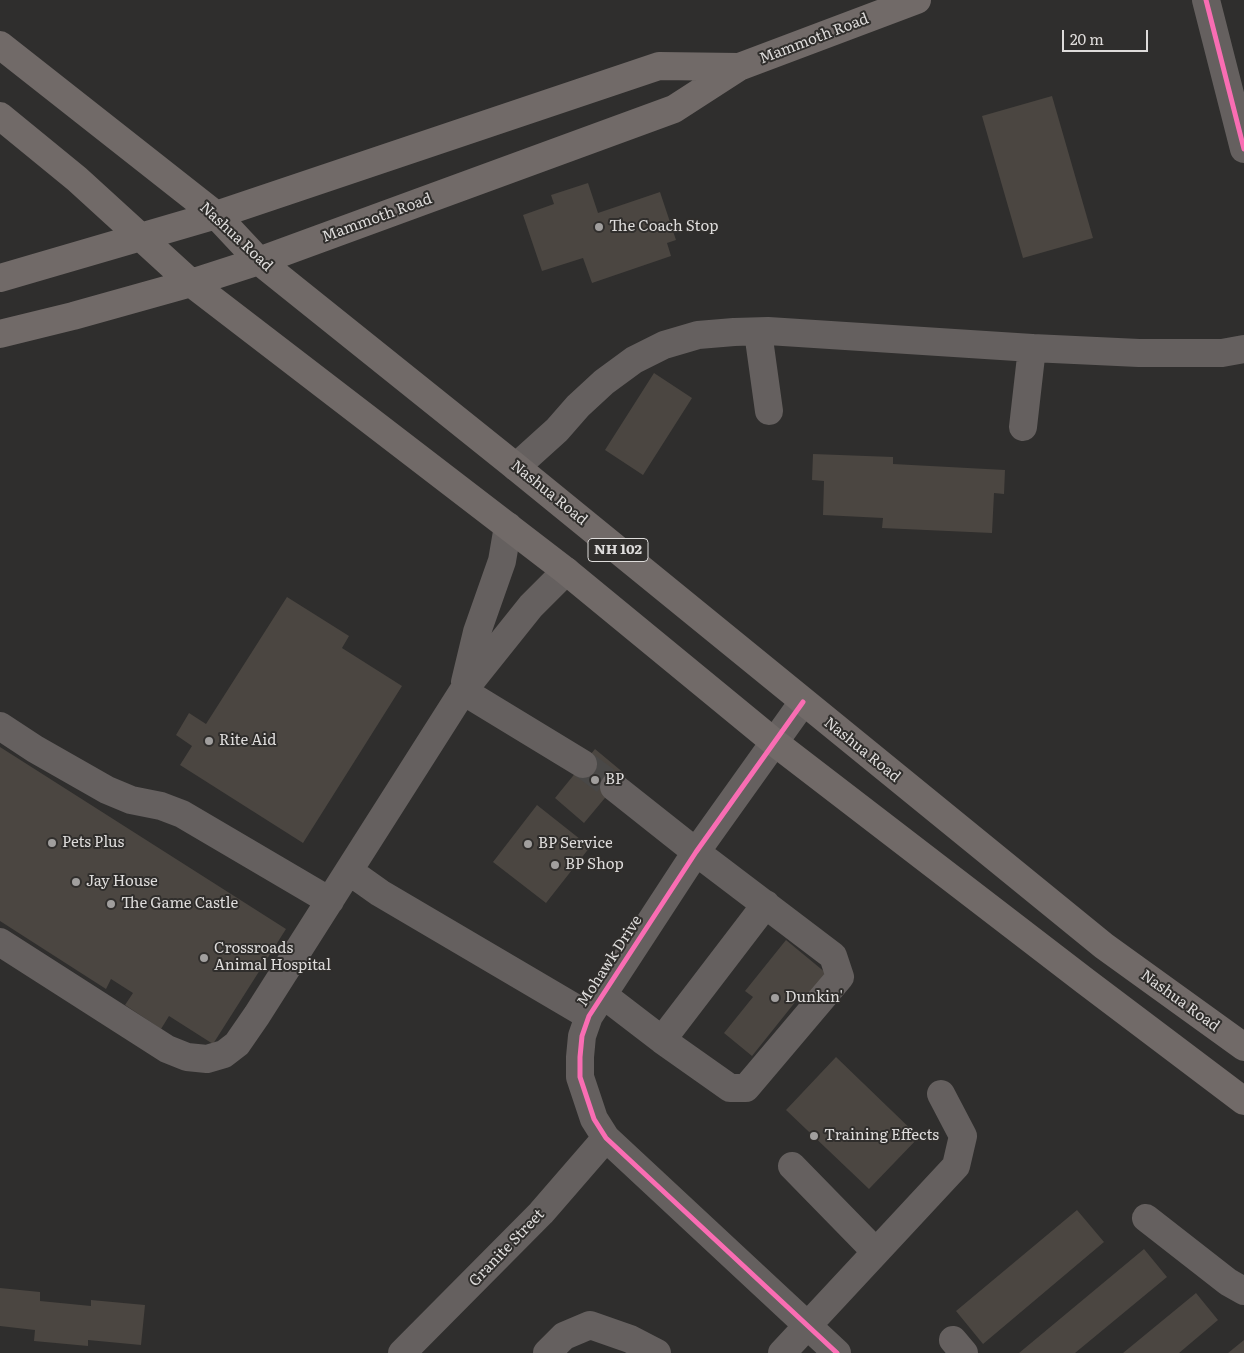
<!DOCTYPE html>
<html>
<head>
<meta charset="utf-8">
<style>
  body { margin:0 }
  #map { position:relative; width:1244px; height:1353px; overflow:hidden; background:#2f2e2d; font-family:Literata,serif }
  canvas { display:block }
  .scale { position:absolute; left:1062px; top:30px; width:86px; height:22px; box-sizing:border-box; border:2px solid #dedcdb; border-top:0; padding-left:6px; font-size:15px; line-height:18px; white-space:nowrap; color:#dedcdb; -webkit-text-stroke:4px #302e2c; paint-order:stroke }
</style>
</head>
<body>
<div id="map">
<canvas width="1244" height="1353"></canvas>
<div class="scale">20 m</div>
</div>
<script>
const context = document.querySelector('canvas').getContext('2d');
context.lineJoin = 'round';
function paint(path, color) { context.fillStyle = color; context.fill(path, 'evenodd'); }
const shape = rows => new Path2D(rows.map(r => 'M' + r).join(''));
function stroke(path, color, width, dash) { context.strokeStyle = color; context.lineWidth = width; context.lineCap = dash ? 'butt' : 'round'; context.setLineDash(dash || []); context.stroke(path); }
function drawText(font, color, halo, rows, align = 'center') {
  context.font = font + ' Literata,serif'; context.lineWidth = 4; context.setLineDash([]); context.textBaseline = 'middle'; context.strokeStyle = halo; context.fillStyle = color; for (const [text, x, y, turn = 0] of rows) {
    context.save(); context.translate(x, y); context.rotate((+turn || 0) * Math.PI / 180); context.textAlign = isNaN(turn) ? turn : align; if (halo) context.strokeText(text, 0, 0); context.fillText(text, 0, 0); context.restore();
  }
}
const building = shape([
  [1052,96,1093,238,1023,258,982,116],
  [588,183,598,213,660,192,676,240,667,243,671,256,592,283,583,258,542,271,523,215,554,204,551,195],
  [654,373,692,398,643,475,605,450],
  [813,454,893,457,893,464,1005,470,1004,494,994,493,992,533,882,528,883,518,823,515,824,481,812,480],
  [287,597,349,636,342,648,402,686,303,843,180,765,192,746,176,735,189,713,206,724],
  [0,747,286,929,213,1044,169,1016,161,1029,125,1005,133,993,111,979,106,989,0,921],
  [595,749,625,774,584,823,555,798],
  [537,805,590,847,546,903,493,862],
  [786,940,826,973,805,999,800,996,752,1056,724,1033,753,997,745,991],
  [836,1057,919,1137,869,1189,786,1110],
  [1077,1210,1104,1242,983,1344,956,1311],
  [1144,1249,1167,1277,1075,1353,1019,1353],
  [0,1288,40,1292,40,1301,91,1306,91,1300,145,1305,141,1345,88,1340,88,1346,34,1341,35,1330,0,1326],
  [1196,1293,1218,1320,1179,1353,1123,1353],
  [1244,1340,1244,1353,1228,1353]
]);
const minorTunnel = shape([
  [583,764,614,787]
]);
const minor = shape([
  [1206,0,1244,149],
  [758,332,769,411],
  [1023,427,1032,348],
  [516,467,557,430,578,406,604,382,634,360,664,345,698,335,734,332,768,331,1032,348,1139,353,1222,353,1244,349],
  [465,682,477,632,502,561,508,526],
  [463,691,583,764],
  [803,702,696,852,589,1016,582,1036,580,1057,580,1077,594,1119,606,1138,837,1353],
  [0,726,35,749,107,790,131,800,161,806,182,814,330,901],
  [349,871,380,893,589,1016],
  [0,942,167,1049,187,1057,207,1059,224,1054,237,1044,257,1015,463,691,531,606,566,571],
  [602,994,662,1040,730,1088,746,1088,840,977,833,956,696,852,614,787],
  [662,1040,766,904],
  [792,1166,876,1252],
  [1146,1218,1228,1282,1244,1291],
  [953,1340,964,1353],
  [402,1353,541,1213,606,1138],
  [547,1353,564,1336,590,1325,630,1339,657,1353],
  [782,1353,956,1166,963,1136,941,1094]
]);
const major = shape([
  [0,45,216,215,259,261,516,467,1104,946,1244,1047],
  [0,116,77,179,191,283,566,571,774,742,1085,981,1244,1101],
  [0,278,216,215,659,66,739,67],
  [0,334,73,316,191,283,259,261,674,109,739,67,917,0]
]);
const cycleway = shape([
  [1206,0,1244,149],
  [803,702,696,852,589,1016,582,1036,580,1057,580,1077,594,1119,606,1138,837,1353]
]);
const markers = [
  [599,227,5,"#a19f9e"],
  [209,741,5,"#a19f9e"],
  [595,780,5,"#a19f9e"],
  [52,843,5,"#a19f9e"],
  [528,844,5,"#a19f9e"],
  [555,865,5,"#a19f9e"],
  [76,882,5,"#a19f9e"],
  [111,904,5,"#a19f9e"],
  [204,958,5,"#a19f9e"],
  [775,998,5,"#a19f9e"],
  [814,1136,5,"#a19f9e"]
];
const shields = [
  [618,550,60]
];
const shieldNames = [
  ["NH 102",618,550]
];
const streetNames = [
  ["Mammoth Road",814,39,-21],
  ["Mammoth Road",377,218,-20],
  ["Nashua Road",236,237,43],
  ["Nashua Road",549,493,39],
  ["Nashua Road",862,750,39],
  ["Mohawk Drive",610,961,-57],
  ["Nashua Road",1180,1001,36],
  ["Granite Street",507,1248,-46]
];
const poiNames = [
  ["The Coach Stop",609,227],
  ["Rite Aid",219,741],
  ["BP",605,780],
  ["Pets Plus",62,843],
  ["BP Service",538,844],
  ["BP Shop",565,865],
  ["Jay House",86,882],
  ["The Game Castle",121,904],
  ["Crossroads",214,949],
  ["Animal Hospital",214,966],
  ["Dunkin'",785,998],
  ["Training Effects",824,1136]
];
paint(building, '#4b4641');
stroke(minorTunnel, '#494847', 28, [28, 14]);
stroke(minor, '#65605f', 28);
stroke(major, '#716a68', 28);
stroke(cycleway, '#f96db3', 5);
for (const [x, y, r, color] of markers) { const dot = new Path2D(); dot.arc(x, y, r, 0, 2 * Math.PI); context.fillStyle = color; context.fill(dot); stroke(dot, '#302e2c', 2); }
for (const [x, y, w] of shields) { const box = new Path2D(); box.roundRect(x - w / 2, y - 11.5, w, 23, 4); context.fillStyle = '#302e2c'; context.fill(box); stroke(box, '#dedcdb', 1); }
drawText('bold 14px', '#dedcdb', null, shieldNames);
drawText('15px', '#dedcdb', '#302e2c', streetNames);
drawText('15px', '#dedcdb', '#302e2c', poiNames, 'left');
</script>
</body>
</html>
